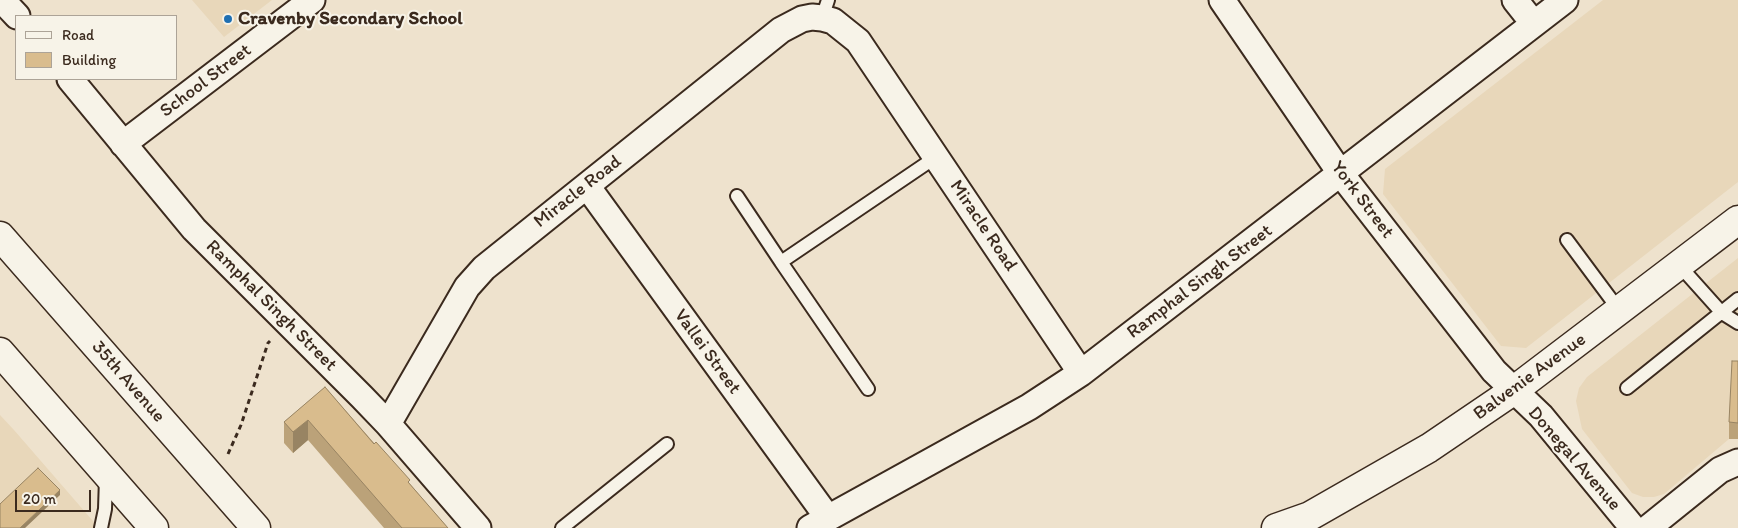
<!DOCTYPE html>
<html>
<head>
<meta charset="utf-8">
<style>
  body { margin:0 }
  #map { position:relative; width:1738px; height:528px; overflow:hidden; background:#eee2cd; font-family:Itim,sans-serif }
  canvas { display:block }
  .legend { position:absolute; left:15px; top:15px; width:162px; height:65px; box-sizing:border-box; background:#f7f3e8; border:1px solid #aca397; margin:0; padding:6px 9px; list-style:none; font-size:15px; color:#3b2a1e }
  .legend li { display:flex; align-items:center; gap:10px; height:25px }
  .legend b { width:25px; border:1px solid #aca397 }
  .scale { position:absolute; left:15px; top:490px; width:76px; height:22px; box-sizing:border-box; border:2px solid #3b2a1e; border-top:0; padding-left:6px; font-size:15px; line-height:18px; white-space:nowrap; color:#3b2a1e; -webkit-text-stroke:4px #f7f3e8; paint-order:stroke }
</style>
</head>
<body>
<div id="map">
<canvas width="1738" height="528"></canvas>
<ul class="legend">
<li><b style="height:6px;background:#f7f3e8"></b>Road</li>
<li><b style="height:14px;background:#d9bc8d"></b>Building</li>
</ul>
<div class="scale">20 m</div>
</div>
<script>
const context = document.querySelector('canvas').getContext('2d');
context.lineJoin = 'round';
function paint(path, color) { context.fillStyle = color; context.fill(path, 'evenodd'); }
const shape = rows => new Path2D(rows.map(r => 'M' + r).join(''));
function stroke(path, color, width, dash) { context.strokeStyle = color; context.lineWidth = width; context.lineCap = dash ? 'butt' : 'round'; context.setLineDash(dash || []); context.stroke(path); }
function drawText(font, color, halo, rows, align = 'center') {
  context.font = font + ' Itim,sans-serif'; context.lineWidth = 4; context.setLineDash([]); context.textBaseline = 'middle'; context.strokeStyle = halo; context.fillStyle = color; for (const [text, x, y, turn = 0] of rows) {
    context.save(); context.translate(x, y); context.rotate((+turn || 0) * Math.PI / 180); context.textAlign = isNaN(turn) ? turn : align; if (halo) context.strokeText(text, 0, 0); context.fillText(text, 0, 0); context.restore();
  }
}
const built = shape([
  [192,0,272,0,224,37],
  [1603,0,1738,0,1738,182,1526,348,1501,346,1383,194,1385,169],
  [1738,258,1738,439,1729,439,1664,494,1654,497,1643,497,1632,493,1582,429,1576,401,1579,388,1587,377],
  [0,415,14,430,99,528,0,528]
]);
const path = shape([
  [228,454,241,425,268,343,270,341]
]);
const service = shape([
  [822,18,828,0],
  [737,196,781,262,936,157],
  [1567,240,1619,310],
  [781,262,868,389],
  [1679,265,1722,313,1738,323],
  [1627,388,1738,299],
  [101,528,105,509,106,478],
  [562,528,667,444]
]);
const minor = shape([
  [2,0,17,16],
  [1222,0,1341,174,1494,371,1541,416,1633,528],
  [1515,0,1534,24],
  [70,79,194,229,362,397,388,424,478,528],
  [123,144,312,0],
  [587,186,828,518],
  [388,424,467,287,484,268,781,30,802,19,812,17,822,18,833,21,858,41,1081,373],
  [810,528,1029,407,1081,373,1565,0],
  [1648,528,1720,470,1738,462]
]);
const tertiary = shape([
  [1276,528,1310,516,1429,448,1513,391,1738,220]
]);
const primary = shape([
  [0,236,256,528],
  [0,352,154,528]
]);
const wall = shape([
  [1738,361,1738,439,1729,439,1729,422],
  [325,387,410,484,448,528,384,528,308,440,293,453,284,443,284,422]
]);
const shadedWall = shape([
  [308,420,308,440,293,453,293,432],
  [60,490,60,495,25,528,20,528]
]);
const building = shape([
  [1732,361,1738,361,1738,423,1729,422,1732,361],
  [325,387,374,444,376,442,410,480,408,482,448,528,402,528,308,420,293,432,284,422,325,387],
  [38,468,60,490,20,528,0,528,0,504,38,468]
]);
const markers = [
  [228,19,5,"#1f6fb2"]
];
const poiNames = [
  ["Cravenby Secondary School",238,19]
];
const streetNames = [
  ["School Street",206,81,-37],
  ["Miracle Road",578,192,-38],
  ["York Street",1362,200,53],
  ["Miracle Road",983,226,56],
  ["Ramphal Singh Street",1200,282,-37],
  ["Ramphal Singh Street",271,306,45],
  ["Vallei Street",707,352,54],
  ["Balvenie Avenue",1530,377,-36],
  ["35th Avenue",128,382,49],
  ["Donegal Avenue",1574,459,49]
];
paint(built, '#e8d7ba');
stroke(service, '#3b2a1e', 16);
stroke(minor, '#3b2a1e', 29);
stroke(tertiary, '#3b2a1e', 31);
stroke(primary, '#3b2a1e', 31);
stroke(path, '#3b2a1e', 3, [5, 4]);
stroke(service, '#f7f3e8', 12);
stroke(minor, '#f7f3e8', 25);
stroke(tertiary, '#f7f3e8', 28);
stroke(primary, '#f7f3e8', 28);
paint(wall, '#bba279');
paint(shadedWall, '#988463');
paint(building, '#d9bc8d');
stroke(building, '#988463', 1);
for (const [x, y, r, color] of markers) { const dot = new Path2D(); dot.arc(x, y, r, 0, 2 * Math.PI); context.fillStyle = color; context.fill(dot); stroke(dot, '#f7f3e8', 2); }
drawText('bold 19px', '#3b2a1e', '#f7f3e8', poiNames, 'left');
drawText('19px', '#3b2a1e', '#f7f3e8', streetNames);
</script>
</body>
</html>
